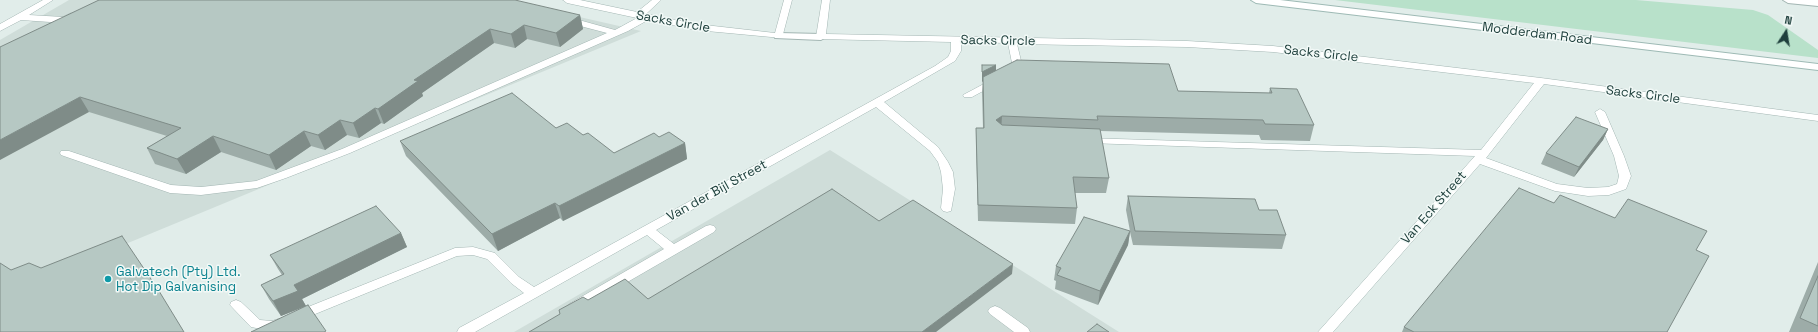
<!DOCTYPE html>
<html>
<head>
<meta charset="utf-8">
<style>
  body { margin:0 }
  #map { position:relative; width:1818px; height:332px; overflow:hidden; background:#e1edea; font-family:"Space Grotesk",sans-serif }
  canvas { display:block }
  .north { position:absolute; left:1766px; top:12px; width:40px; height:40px; -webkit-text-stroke:3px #f2f9f7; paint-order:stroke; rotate:12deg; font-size:11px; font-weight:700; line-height:16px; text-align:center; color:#1f403d }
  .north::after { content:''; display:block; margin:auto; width:14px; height:18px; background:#1f403d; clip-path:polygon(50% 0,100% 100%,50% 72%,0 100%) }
</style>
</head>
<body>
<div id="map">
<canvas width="1818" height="332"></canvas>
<div class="north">N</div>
</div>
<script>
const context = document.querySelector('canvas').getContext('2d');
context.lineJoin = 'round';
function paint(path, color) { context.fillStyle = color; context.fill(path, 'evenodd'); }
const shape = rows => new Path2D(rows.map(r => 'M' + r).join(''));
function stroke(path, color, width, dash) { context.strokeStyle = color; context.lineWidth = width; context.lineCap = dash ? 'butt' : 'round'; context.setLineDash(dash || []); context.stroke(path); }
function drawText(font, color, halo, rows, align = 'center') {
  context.font = font + ' "Space Grotesk",sans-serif'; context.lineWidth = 3; context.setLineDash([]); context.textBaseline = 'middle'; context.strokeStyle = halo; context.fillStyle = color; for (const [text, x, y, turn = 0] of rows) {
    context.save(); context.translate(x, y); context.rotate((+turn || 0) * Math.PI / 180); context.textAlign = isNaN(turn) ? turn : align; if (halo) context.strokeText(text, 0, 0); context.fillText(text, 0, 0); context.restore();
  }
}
const built = shape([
  [69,0,505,0,641,31,7,293,0,290,0,40],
  [830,150,1119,332,514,332]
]);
const green = shape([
  [1335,0,1636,0,1753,10,1768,15,1818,50,1818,58]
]);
const lane = shape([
  [43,0,53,0,29,15,63,17,71,13,75,16,65,23,21,20,0,31,0,24,43,0],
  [563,0,580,0,637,12,652,0,661,0,646,14,696,24,775,33,784,0,792,0,782,38,696,30,648,20,628,31,350,153,286,178,257,188,201,195,170,193,61,155,60,153,61,151,69,151,171,185,201,187,256,181,342,149,607,33,565,22,564,20,565,18,568,17,615,30,637,18,567,3,563,0],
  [822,0,830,0,826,34,1187,41,1273,46,1541,78,1818,115,1818,121,1544,84,1486,158,1557,184,1588,188,1608,187,1617,184,1619,176,1614,156,1595,112,1600,109,1605,112,1624,156,1631,176,1626,189,1609,195,1588,196,1555,191,1480,164,1333,332,1318,332,1475,156,1088,143,1084,142,1083,140,1084,138,1481,150,1534,83,1273,52,1187,47,1017,44,1022,65,1029,66,1031,68,1026,71,1018,71,1013,68,1008,43,961,42,961,51,955,61,884,102,938,147,948,162,953,172,955,189,951,211,947,212,943,211,941,208,943,189,941,172,938,162,930,151,876,107,656,230,674,244,706,226,710,225,714,226,716,229,714,232,579,310,574,312,569,310,568,307,569,304,664,249,647,235,475,332,457,332,459,328,524,293,511,283,487,259,473,255,457,256,303,319,298,321,293,319,291,316,293,313,455,248,473,247,495,253,519,277,534,287,935,66,948,57,951,51,951,42,818,39,816,37,822,0],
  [995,78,1000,81,998,83,972,97,964,97,963,95,995,78],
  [236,300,241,302,260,320,272,321,278,319,283,321,285,324,283,327,272,331,251,327,230,305,231,302,236,300],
  [995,306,1000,308,1028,328,1030,332,1014,332,990,314,988,311,990,308,995,306]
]);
const street = shape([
  [1783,0,1818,0,1818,6,1788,3,1783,0],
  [779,33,821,34,826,37,821,40,775,38,774,36,779,33]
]);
const secondary = shape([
  [1251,0,1280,0,1818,64,1818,70,1256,3,1251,0]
]);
const wall = shape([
  [580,15,583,29,560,47,527,39,515,48,494,43,422,93,423,96,384,124,381,123,359,138,347,135,325,150,311,146,276,170,221,152,186,174,155,164,147,148,167,136,89,112,0,47],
  [982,65,996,65,996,71,1178,91,1269,93,1270,88,1314,125,1310,141,1261,140,1259,135,1100,131,1109,178,1106,193,1075,193,1077,208,1075,224,978,221,976,143,976,128,983,128,982,92,983,81,982,82],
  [556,128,583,135,614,153,659,137,685,143,687,159,563,221,560,218,498,251,406,156,400,141],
  [1608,129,1603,140,1574,177,1541,164,1546,153],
  [1128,196,1259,210,1286,235,1282,249,1133,245,1130,232,1128,245,1098,305,1055,289,1056,281,1054,280,1056,266,1130,231,1126,210],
  [1554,203,1615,218,1696,250,1667,332,1402,332,1404,327],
  [401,233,407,247,302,299,306,306,281,316,269,299,261,285,282,275,278,269,270,255],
  [1818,262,1818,332,1789,332]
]);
const shadedWall = shape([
  [580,15,583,29,560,47,556,33],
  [524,25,527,39,515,48,511,34],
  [490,29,494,43,422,93,423,96,384,124,378,109,414,80],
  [996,65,996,75,983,77,983,81,982,82,982,72],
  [80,97,89,112,0,160,0,140],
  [375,108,381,123,359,138,353,123],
  [1002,116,1001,132,996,120],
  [340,120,347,135,325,150,318,135],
  [1608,129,1603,140,1574,177,1579,167],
  [304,131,311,146,276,170,269,155],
  [213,136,221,152,186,174,177,159],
  [685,143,687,159,563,221,559,206],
  [555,203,560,218,498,251,492,234],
  [1130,231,1128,245,1098,305,1100,291],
  [401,233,407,247,302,299,306,306,281,316,273,301,294,285],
  [1013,264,1012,274,936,332,922,332]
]);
const building = shape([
  [99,0,515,0,580,15,556,33,524,25,511,34,490,29,414,80,418,81,378,109,375,108,353,123,340,120,318,135,304,131,269,155,213,136,177,159,147,148,181,128,80,97,0,140,0,47,99,0],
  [1017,60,1169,64,1178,91,1272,93,1270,88,1297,89,1314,125,1265,124,1263,120,1097,116,1098,120,1002,116,996,120,1002,125,1100,129,1109,178,1073,177,1077,208,978,205,976,128,984,128,983,77,1017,60],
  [982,65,996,65,982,72,982,65],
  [512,93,556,128,567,123,583,135,588,133,614,153,654,133,659,137,669,132,685,143,559,206,555,203,492,234,400,141,512,93],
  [1576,117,1608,129,1579,167,1546,153,1576,117],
  [1519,188,1554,203,1560,195,1615,218,1628,199,1707,231,1696,250,1709,256,1667,332,1414,332,1404,327,1519,188],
  [832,189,879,221,913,200,1013,264,922,332,529,332,560,314,559,310,583,297,588,300,625,279,648,299,832,189],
  [1128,196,1255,199,1259,210,1277,210,1286,235,1135,231,1128,196],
  [376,206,401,233,294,285,298,291,273,301,261,285,284,274,270,255,376,206],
  [1084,217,1130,231,1100,291,1057,275,1061,268,1056,266,1084,217],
  [122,236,159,291,184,332,0,332,0,263,11,270,29,263,41,268,122,236],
  [1818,276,1818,326,1800,318,1818,276],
  [308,305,326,331,324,332,251,332,308,305],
  [1097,324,1109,332,1087,332,1097,324]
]);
const markers = [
  [108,279,4,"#0f9aa8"]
];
const streetNames = [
  ["Sacks Circle",673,22,10],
  ["Modderdam Road",1537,34,7],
  ["Sacks Circle",998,41,1],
  ["Sacks Circle",1321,54,6],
  ["Sacks Circle",1643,95,7],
  ["Van der Bijl Street",717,191,-29],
  ["Van Eck Street",1434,208,-49]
];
const cultureNames = [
  ["Galvatech (Pty) Ltd.",116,272],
  ["Hot Dip Galvanising",116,287]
];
paint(built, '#cfddd9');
paint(green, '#b8e1ca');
stroke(lane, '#a3b6b3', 1);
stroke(street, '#a3b6b3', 2);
stroke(secondary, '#9ebab5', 2);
paint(lane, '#fff');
paint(street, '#fff');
paint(secondary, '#fff');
paint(wall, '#9daca8');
paint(shadedWall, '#7f8c88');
paint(building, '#b6c8c3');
stroke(building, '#7f8c88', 1);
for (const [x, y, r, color] of markers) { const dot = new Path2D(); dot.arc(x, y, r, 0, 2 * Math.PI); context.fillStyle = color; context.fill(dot); stroke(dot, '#f2f9f7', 1.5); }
drawText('13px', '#1f403d', '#f2f9f7', streetNames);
drawText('13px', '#0d838f', '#f2f9f7', cultureNames, 'left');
</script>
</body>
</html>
